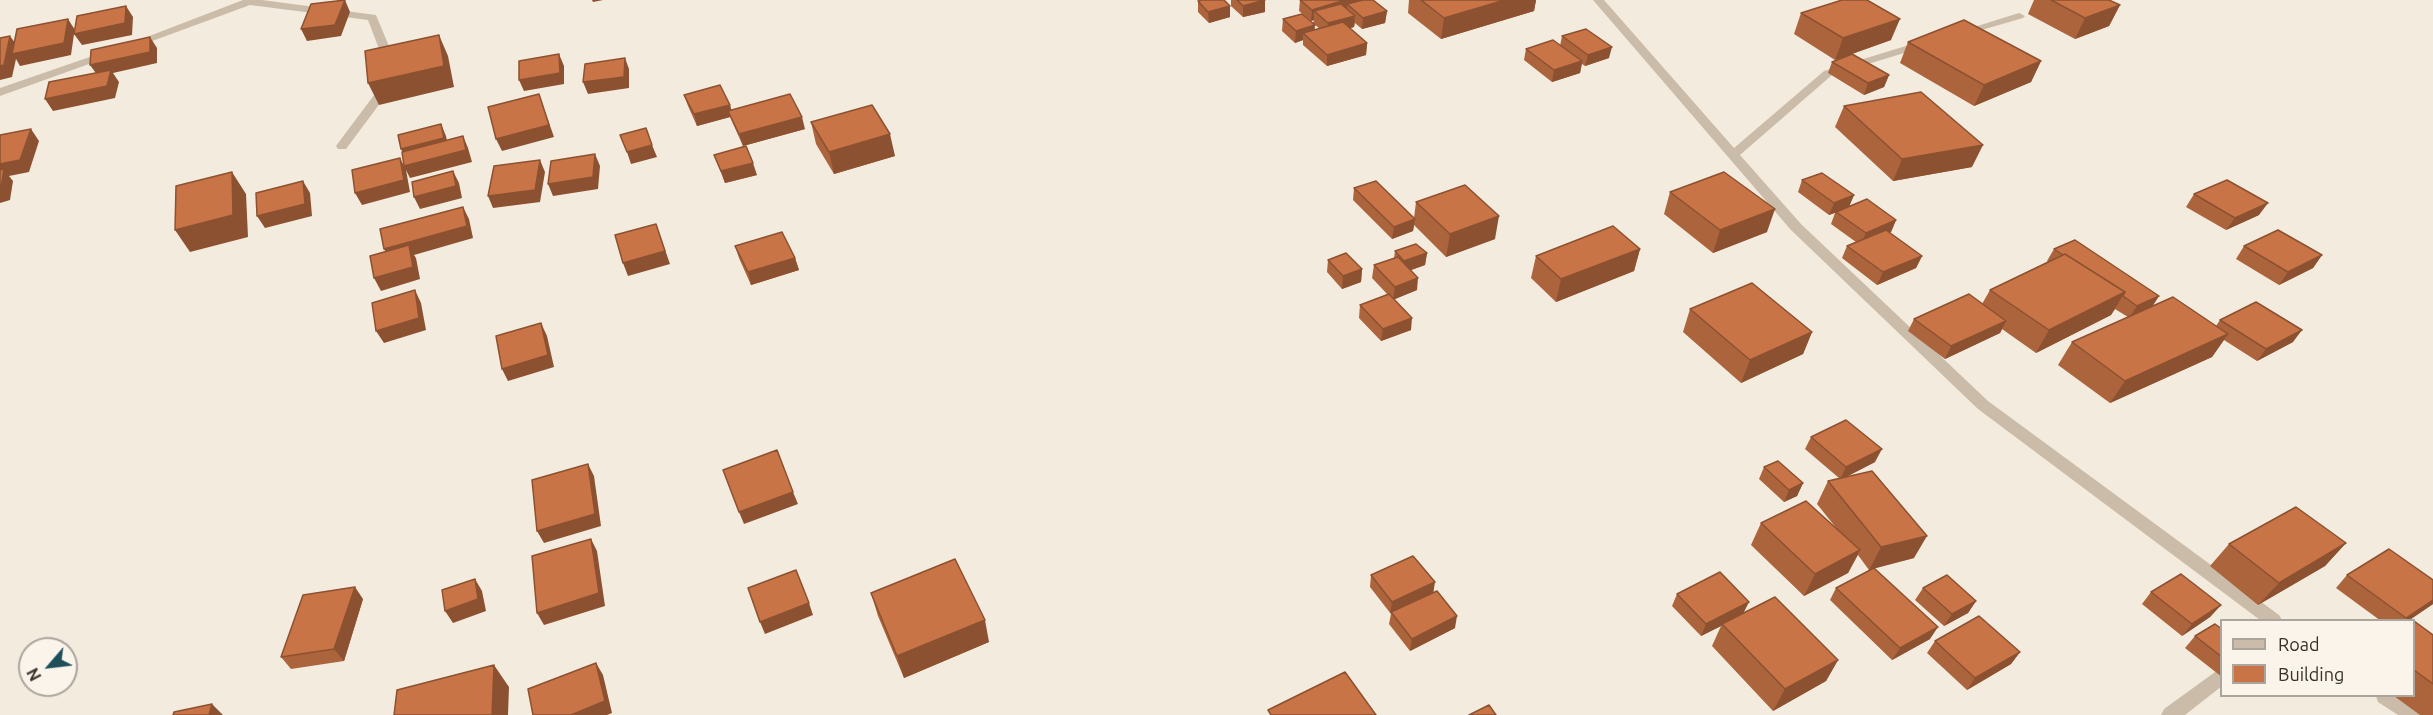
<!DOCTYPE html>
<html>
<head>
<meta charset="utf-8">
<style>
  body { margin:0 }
  #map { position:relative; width:2433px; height:715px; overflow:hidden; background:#f3ebdd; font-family:Ubuntu,sans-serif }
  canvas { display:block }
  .legend { position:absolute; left:2220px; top:619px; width:195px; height:78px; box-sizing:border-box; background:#faf4ea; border:2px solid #aca59d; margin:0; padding:8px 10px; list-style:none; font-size:18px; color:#382f29 }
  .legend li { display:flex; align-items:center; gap:12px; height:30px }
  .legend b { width:30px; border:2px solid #aca59d }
  .north { position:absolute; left:18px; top:637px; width:60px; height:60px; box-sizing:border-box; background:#faf4ea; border:2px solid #aca59d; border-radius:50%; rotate:242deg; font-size:16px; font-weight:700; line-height:24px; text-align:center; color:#382f29 }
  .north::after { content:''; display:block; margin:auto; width:21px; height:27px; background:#1d505b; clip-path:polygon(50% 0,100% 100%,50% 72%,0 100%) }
</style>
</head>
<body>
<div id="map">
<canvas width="2433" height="715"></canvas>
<ul class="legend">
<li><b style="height:8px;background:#cbbca9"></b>Road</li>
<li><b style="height:16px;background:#c87446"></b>Building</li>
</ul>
<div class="north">N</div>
</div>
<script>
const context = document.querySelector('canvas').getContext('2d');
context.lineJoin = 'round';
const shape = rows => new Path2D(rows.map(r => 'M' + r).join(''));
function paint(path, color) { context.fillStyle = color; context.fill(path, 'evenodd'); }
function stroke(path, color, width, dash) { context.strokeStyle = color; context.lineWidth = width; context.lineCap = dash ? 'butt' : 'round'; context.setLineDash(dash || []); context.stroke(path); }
const minor = shape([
  [243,0,262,0,376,15,401,75,346,149,338,149,336,146,389,75,368,20,250,5,136,47,132,48,126,45,243,0],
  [1593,0,1604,0,1734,148,1824,71,1919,42,1927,42,1927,46,1832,75,1740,155,1801,224,1988,401,2279,615,2282,620,2260,620,1978,409,1791,230,1593,0],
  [2019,13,2025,16,2023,18,1961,36,1955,33,2019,13],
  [110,50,116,53,114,55,0,96,0,88,110,50],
  [2222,667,2222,686,2185,715,2161,715,2164,709,2222,667],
  [2376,696,2400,696,2421,709,2424,715,2398,715,2378,702,2376,696]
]);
const wall = shape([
  [1231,0,1265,0,1265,12,1243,17,1231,6],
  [1300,0,1373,0,1387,11,1385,23,1362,29,1355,23,1354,27,1350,28,1367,43,1366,55,1327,66,1303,45,1303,40,1295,43,1282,31,1283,19,1315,30,1320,29,1313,23,1314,20,1311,21,1299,11],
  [1409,0,1536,0,1534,11,1441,39,1408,13],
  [2034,0,2109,0,2120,5,2109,26,2075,39,2028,14],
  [1198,1,1230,6,1230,17,1209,23,1198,12],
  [1801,13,1891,40,1835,60,1794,34],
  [1562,36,1609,58,1585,66,1582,64,1580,73,1552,82,1524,60,1526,49,1560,46],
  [1908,42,2041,61,2031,82,1974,106,1900,63],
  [1832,62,1889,75,1884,87,1864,95,1828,73],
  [684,95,730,105,731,110,805,129,743,146,730,117,697,126,688,106],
  [1844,106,1972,167,1893,181,1835,127],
  [811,122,895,156,834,174,816,144],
  [714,155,757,175,725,183],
  [1802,180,1854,195,1849,206,1896,220,1891,232,1890,233,1922,256,1916,268,1877,285,1842,258,1847,246,1856,242,1831,224,1835,213,1829,215,1798,192],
  [1354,188,1414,218,1416,202,1495,239,1446,257,1414,225,1413,231,1392,239,1353,200],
  [1670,192,1767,232,1713,253,1664,214],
  [2194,194,2259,215,2226,230,2186,207],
  [735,246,795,258,799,270,751,285,739,258],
  [2244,246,2322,255,2313,268,2279,285,2236,259],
  [1640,249,1634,271,1556,302,1531,278,1536,256],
  [2054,249,2159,296,2152,307,2216,326,2220,320,2293,342,2257,361,2224,340,2212,357,2110,403,2058,365,2072,342,2128,317,2115,309,2111,315,2036,353,2002,329,2000,333,1945,359,1908,331,1914,319,1982,304,1990,290,2048,262,2047,261],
  [1395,251,1427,253,1425,265,1411,270,1417,290,1394,299,1411,330,1381,341,1359,318,1360,305,1388,295,1372,278,1374,265,1394,258],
  [1328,260,1362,269,1361,282,1342,289,1327,272],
  [1690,309,1812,332,1803,354,1741,383,1683,332],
  [1811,437,1875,462,1846,477,1914,558,1874,568,1930,639,1892,660,1830,600,1836,588,1872,569,1869,570,1858,555,1848,573,1804,596,1751,545,1761,523,1837,529,1817,504,1828,481,1839,478,1805,449],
  [1764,467,1803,483,1797,496,1784,502,1759,479],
  [2346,543,2325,566,2258,605,2210,566,2229,544],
  [1371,575,1433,593,1455,628,1410,651,1389,624,1391,614,1370,587],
  [2347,575,2433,580,2433,604,2408,621,2381,621,2336,588],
  [1923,588,1976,601,1968,613,1944,626,1915,600],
  [2151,592,2221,605,2210,617,2182,636,2142,604],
  [871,593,989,642,904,678,878,616],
  [1677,594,1744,613,1838,660,1826,681,1773,711,1712,646,1721,626,1701,636,1672,606],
  [363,599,344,661,291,669,281,657],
  [2414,621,2433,635,2433,715,2420,715,2394,696,2414,696],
  [2222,629,2222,677,2185,648,2195,636],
  [1935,641,2020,652,2011,664,1967,690,1927,653]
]);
const shadedWall = shape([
  [345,0,350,12,341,36,307,41,301,29],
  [592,0,603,0,593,2],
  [1265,0,1265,12,1243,17,1243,6],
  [1345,0,1369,0,1347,4,1347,11,1314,11,1314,20,1311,21,1312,10],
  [1505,0,1536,0,1534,11,1441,39,1444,18],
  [2120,5,2109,26,2075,39,2085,18],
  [126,6,133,17,132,35,82,45,74,34,71,55,20,66,16,59,12,77,0,80,0,66,10,36,18,47,68,19,75,30],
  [1230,6,1230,17,1209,23,1208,12],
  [1387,11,1385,23,1362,29,1363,18],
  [1355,16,1354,27,1327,35,1328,23],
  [1900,19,1891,40,1835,60,1843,38],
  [1315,25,1314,37,1303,33,1303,40,1295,43,1296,31],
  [439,35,448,56,454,87,379,105,368,83],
  [150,37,157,48,157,63,113,73,119,82,115,98,53,111,45,99,98,76,90,65],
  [1367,43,1366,55,1327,66,1327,55],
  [1612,47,1609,58,1585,66,1588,55],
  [559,54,564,66,564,84,524,91,519,80],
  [625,58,629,69,629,88,588,94,583,82],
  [1582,61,1580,73,1552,82,1554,70],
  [2041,61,2031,82,1974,106,1984,85],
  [1889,75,1884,87,1864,95,1868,83],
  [539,94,554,137,502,151,496,139],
  [730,105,733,117,728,111,730,117,697,126,694,114],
  [802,117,805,129,743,146,739,134],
  [441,124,446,136,449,150,407,161,401,149],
  [31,129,39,141,29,172,9,176,13,181,10,200,0,203,0,164],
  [890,134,895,156,834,174,829,152],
  [463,136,468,148,472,162,410,178,404,166],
  [652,145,657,157,631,164,627,152],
  [1983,145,1972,167,1893,181,1902,159],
  [595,154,600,166,598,189,553,196,548,184],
  [400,158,406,170,410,192,362,205,355,193],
  [540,160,545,172,540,202,493,208,488,196],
  [753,163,757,175,725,183,721,171],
  [453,171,459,183,462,198,420,209,414,197],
  [232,172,246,194,248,237,190,252,175,230],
  [303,181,310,193,312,216,265,228,257,216],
  [1854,195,1849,207,1829,215,1834,203],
  [2268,203,2259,215,2226,230,2235,218],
  [463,207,469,219,473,238,414,255,416,258,420,279,381,291,374,278,391,261,384,249],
  [1775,209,1767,232,1713,253,1720,230],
  [1499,216,1495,239,1446,257,1450,234],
  [1415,219,1413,231,1392,239,1394,227],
  [1896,220,1891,232,1860,245,1866,233],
  [656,224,670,264,628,276,623,263],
  [1640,249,1634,271,1556,302,1561,279],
  [1427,253,1425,265,1403,273,1404,261],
  [2322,255,2313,268,2279,285,2288,272],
  [1922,256,1916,268,1877,285,1883,272],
  [795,258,799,270,751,285,748,272],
  [1362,269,1361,282,1342,289,1343,276],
  [1418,278,1417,290,1393,300,1395,287],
  [415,290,421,303,426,330,384,343,376,331],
  [2125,292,2111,315,2036,353,2049,330],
  [2159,296,2151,308,2129,318,2137,306],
  [1412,318,1411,330,1381,341,1383,329],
  [2006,321,2000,333,1945,359,1951,346],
  [541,323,547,336,554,367,508,381,502,369],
  [2302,330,2293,342,2257,361,2266,349],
  [1812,332,1803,354,1741,383,1750,360],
  [2228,334,2212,357,2110,403,2125,381],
  [1882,449,1875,462,1840,480,1846,467],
  [588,464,594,476,601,526,544,543,537,531],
  [1803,483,1797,496,1784,502,1789,490],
  [793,492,798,504,744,524,739,512],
  [1927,536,1914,558,1869,570,1881,547],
  [591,539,597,551,605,606,544,625,537,613],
  [2346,543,2325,566,2258,605,2279,583],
  [1860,550,1848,573,1804,596,1815,574],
  [475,579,482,591,486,611,453,623,445,611],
  [1435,582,1433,595,1391,612,1390,614,1392,602],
  [355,587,363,599,344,661,334,649],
  [2433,600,2433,604,2408,621,2403,621],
  [1976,601,1968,613,1944,626,1952,614],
  [1749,602,1743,614,1722,624,1721,626,1701,636,1706,624],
  [809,603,813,615,765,634,760,622],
  [2221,605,2210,617,2182,636,2192,624],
  [1457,616,1455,628,1410,651,1412,639],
  [985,620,989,642,904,678,897,656],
  [1938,627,1930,639,1892,660,1900,648],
  [2020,652,2011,664,1967,690,1975,678],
  [1838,660,1826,681,1773,711,1785,689],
  [596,663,603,675,612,713,607,715,571,715],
  [494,665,509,687,508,715,492,715],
  [212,704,223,715,209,715]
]);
const building = shape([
  [345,0,335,25,301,29,311,4,345,0],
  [1202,0,1224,0,1230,6,1208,12,1198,1,1202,0],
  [1237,0,1265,0,1243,6,1237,0],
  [1300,0,1345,0,1312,10,1300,0],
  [1363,0,1373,0,1387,11,1363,18,1347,4,1363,0],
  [1421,0,1505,0,1444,18,1421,0],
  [1842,0,1867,0,1900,19,1843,38,1801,13,1842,0],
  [2051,0,2109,0,2120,5,2085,18,2051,0],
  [1341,4,1355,16,1328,23,1314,11,1341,4],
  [126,6,125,23,74,34,77,16,126,6],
  [1302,14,1315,25,1296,31,1283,19,1302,14],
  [68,19,64,43,12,54,17,29,68,19],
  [1964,20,2041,61,1984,85,1908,42,1964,20],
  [1343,22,1367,43,1327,55,1303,33,1343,22],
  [1586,29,1612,47,1588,55,1562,36,1586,29],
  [439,35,444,66,368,83,365,51,439,35],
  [10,36,4,65,0,66,0,38,10,36],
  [150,37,150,52,90,65,91,50,150,37],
  [1553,40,1582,61,1554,70,1526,49,1553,40],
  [559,54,560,73,519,80,519,61,559,54],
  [1852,54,1889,75,1868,83,1832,62,1852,54],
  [625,58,624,77,583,82,585,64,625,58],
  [111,70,107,86,45,99,49,82,111,70],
  [720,85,730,105,694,114,684,95,720,85],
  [1921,92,1983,145,1902,159,1844,106,1921,92],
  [539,94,549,125,496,139,488,107,539,94],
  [790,94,802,117,739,134,728,111,790,94],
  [872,105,890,134,829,152,811,122,872,105],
  [441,124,444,138,401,149,398,135,441,124],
  [646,128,652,145,627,152,620,135,646,128],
  [31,129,20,160,0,164,0,135,31,129],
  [463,136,466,150,404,166,402,152,463,136],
  [746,146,753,163,721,171,714,155,746,146],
  [595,154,593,177,548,184,551,161,595,154],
  [400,158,404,180,355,193,352,170,400,158],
  [540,160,535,190,488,196,494,166,540,160],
  [4,169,1,188,0,188,0,170,4,169],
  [453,171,456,186,414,197,412,182,453,171],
  [232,172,233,215,175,230,176,186,232,172],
  [1724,172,1775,209,1720,230,1670,192,1724,172],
  [1822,173,1854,195,1834,203,1802,180,1822,173],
  [2227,180,2268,203,2235,218,2194,194,2227,180],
  [303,181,305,204,257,216,256,193,303,181],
  [1376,181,1415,219,1394,227,1354,188,1376,181],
  [1465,185,1499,216,1450,234,1416,202,1465,185],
  [1867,199,1896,220,1866,233,1836,212,1867,199],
  [463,207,467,226,384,249,380,229,463,207],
  [656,224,665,251,623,263,615,235,656,224],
  [1613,226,1640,249,1561,279,1536,256,1613,226],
  [1886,230,1922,256,1883,272,1847,246,1886,230],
  [2278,230,2322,255,2288,272,2244,246,2278,230],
  [782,232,795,258,748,272,735,246,782,232],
  [2075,240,2159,296,2137,306,2123,296,2125,292,2065,254,2063,255,2054,249,2075,240],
  [1416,244,1427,253,1404,261,1395,251,1416,244],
  [409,245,413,267,374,278,370,256,409,245],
  [1346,253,1362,269,1343,276,1328,260,1346,253],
  [2065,254,2125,292,2049,330,1990,290,2065,254],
  [1398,257,1418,278,1395,287,1374,265,1398,257],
  [1752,283,1812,332,1750,360,1690,309,1752,283],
  [415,290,419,318,376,331,372,303,415,290],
  [1389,294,1412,318,1383,329,1360,305,1389,294],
  [1969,294,2006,321,1951,346,1914,319,1969,294],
  [2173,297,2228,334,2125,381,2072,342,2173,297],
  [2256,302,2302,330,2266,349,2220,320,2256,302],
  [541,323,548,355,502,369,496,336,541,323],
  [1846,420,1882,449,1846,467,1811,437,1846,420],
  [777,450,793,492,739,512,723,470,777,450],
  [1778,461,1803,483,1789,490,1764,467,1778,461],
  [588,464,595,514,537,531,532,480,588,464],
  [1872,471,1927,536,1881,547,1828,481,1872,471],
  [1806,501,1860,550,1815,574,1761,523,1806,501],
  [2296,507,2346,543,2279,583,2229,544,2296,507],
  [591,539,599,593,537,613,532,556,591,539],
  [2389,549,2433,580,2433,600,2406,618,2347,575,2389,549],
  [1413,556,1435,582,1392,602,1371,575,1413,556],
  [955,559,985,620,897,656,871,593,955,559],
  [1874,568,1938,627,1900,648,1836,588,1874,568],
  [796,570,809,603,760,622,748,588,796,570],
  [1720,572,1749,602,1706,624,1677,594,1720,572],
  [2181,574,2221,605,2192,624,2151,592,2181,574],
  [1947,575,1976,601,1952,614,1923,588,1947,575],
  [475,579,478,599,445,611,442,590,475,579],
  [355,587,334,649,281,657,303,595,355,587],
  [1437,591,1457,616,1412,639,1391,612,1437,591],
  [1775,597,1838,660,1785,689,1722,624,1775,597],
  [1979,616,2020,652,1975,678,1935,641,1979,616],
  [2414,621,2433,635,2433,684,2414,670,2414,621],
  [2215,624,2222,629,2222,657,2195,636,2215,624],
  [596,663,605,701,571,715,533,715,528,689,596,663],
  [494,665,492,715,394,715,397,690,494,665],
  [1345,672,1376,715,1271,715,1268,710,1345,672],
  [212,704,209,715,173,715,174,712,212,704],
  [1489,705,1496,715,1469,715,1489,705]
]);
paint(minor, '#cbbca9');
paint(wall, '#ac643c');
paint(shadedWall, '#8c5131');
paint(building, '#c87446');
stroke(building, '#8c5131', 1.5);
</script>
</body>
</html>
